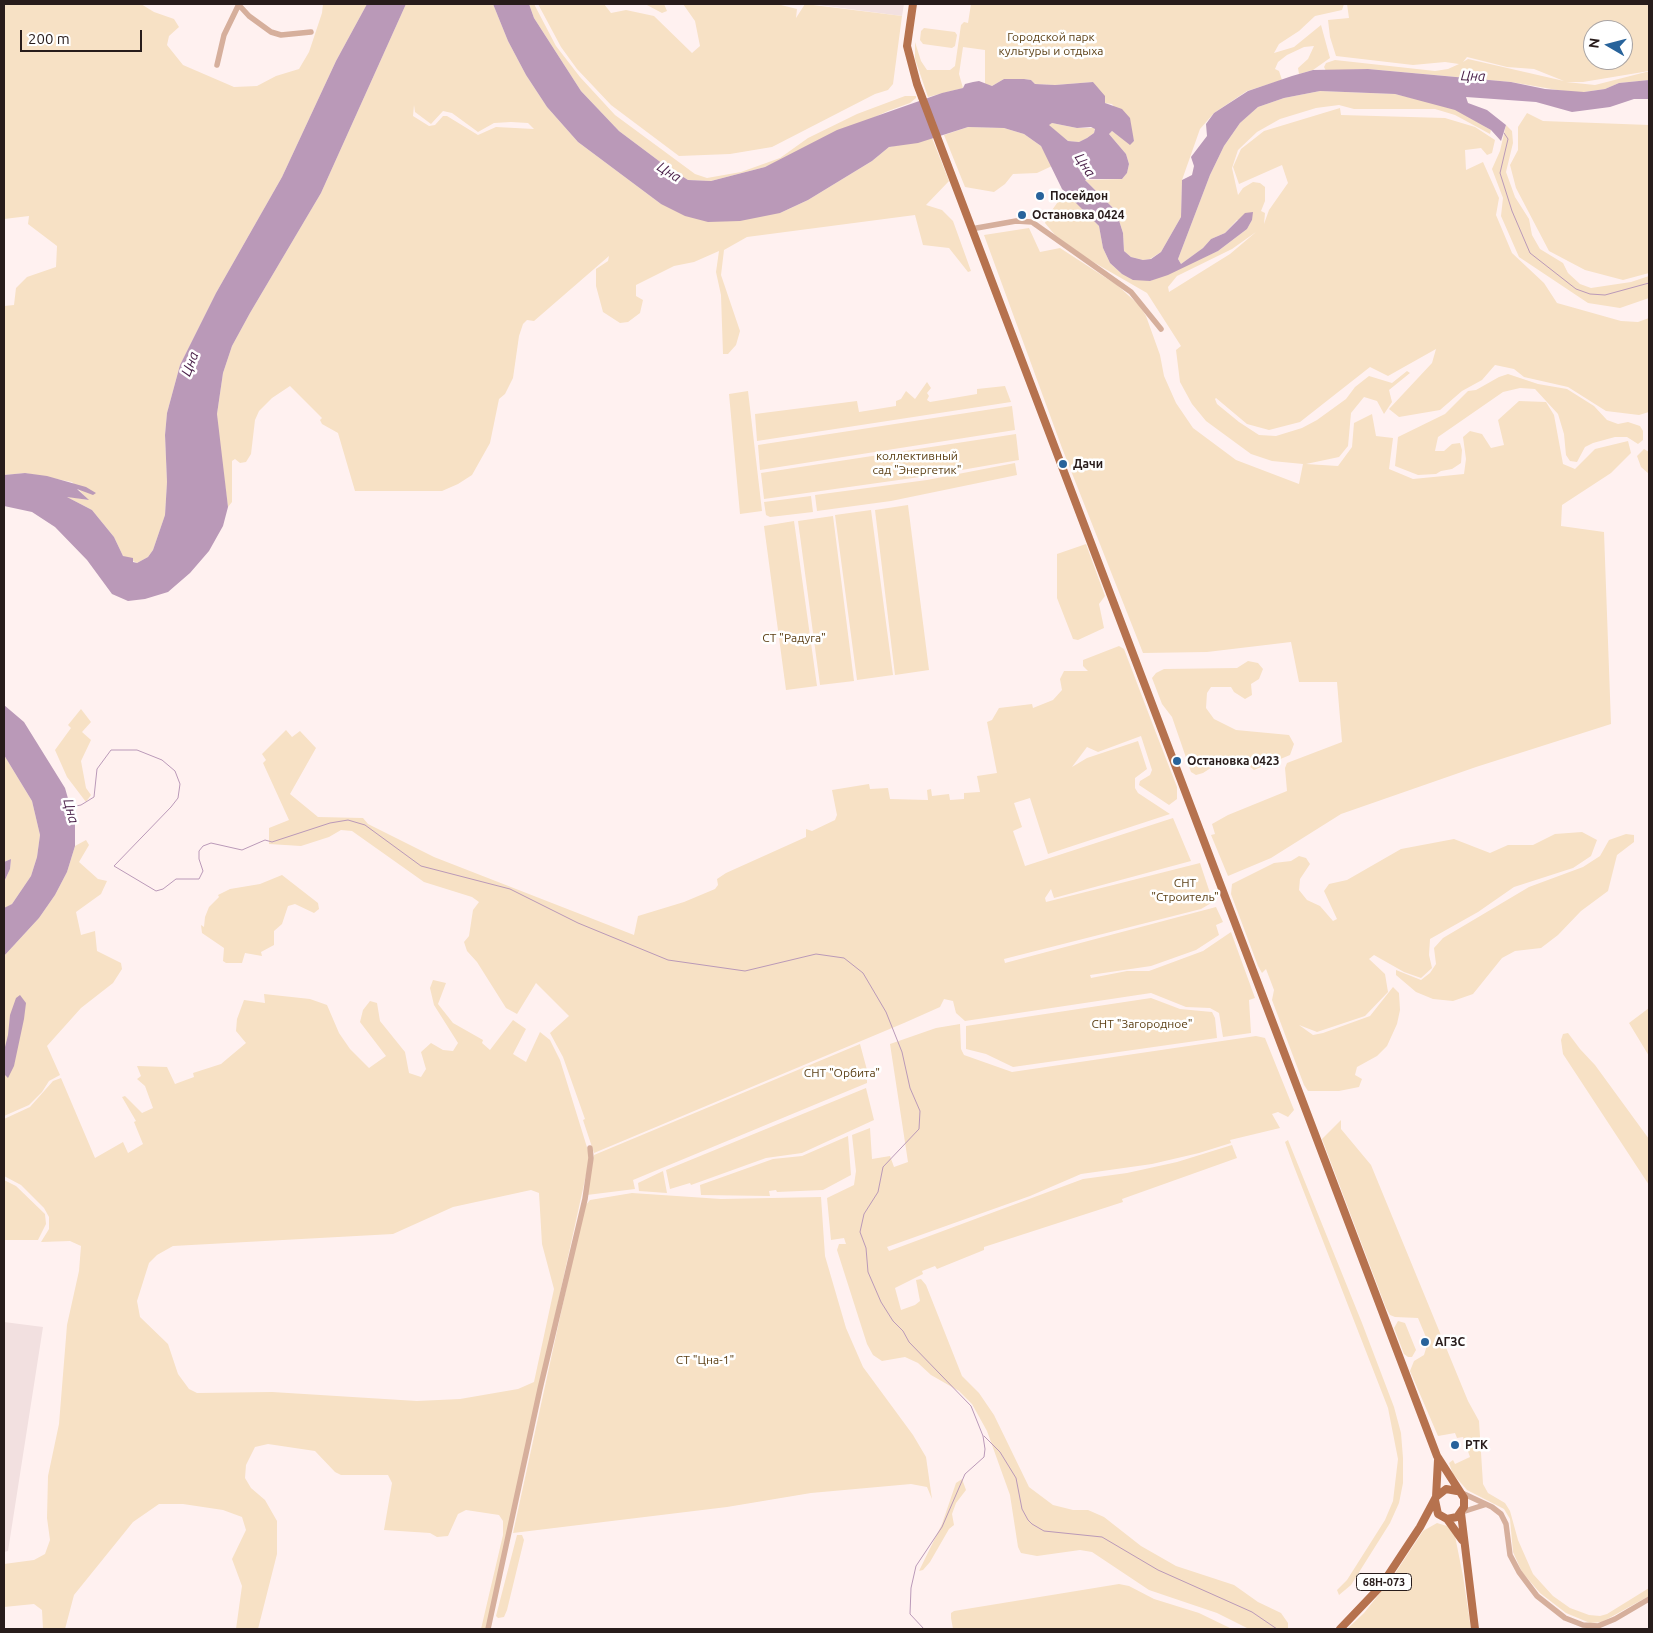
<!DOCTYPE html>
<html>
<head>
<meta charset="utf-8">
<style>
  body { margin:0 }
  #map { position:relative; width:1653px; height:1633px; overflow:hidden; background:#fff1f0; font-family:Ubuntu,sans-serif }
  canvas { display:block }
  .frame { position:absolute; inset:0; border:5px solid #281c1b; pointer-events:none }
  .north { position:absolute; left:1583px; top:20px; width:50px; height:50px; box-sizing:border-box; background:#fff; border:1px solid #a9a4a4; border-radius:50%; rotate:278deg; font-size:14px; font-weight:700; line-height:20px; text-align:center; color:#281c1b }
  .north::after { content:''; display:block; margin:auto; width:18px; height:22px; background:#28639b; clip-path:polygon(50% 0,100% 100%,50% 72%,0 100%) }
  .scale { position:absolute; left:20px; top:30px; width:122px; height:22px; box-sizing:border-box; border:2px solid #281c1b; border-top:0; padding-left:6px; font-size:15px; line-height:18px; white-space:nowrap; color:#281c1b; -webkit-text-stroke:4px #fff; paint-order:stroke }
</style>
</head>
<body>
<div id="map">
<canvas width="1653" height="1633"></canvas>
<div class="frame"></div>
<div class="north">N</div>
<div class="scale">200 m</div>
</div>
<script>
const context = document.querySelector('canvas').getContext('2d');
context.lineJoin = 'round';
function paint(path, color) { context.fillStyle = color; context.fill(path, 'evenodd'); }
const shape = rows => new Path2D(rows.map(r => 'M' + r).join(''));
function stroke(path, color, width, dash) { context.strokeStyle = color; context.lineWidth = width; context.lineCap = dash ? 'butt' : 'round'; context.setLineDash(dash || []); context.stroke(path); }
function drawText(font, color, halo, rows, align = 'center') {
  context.font = font + ' Ubuntu,sans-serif'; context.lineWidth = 5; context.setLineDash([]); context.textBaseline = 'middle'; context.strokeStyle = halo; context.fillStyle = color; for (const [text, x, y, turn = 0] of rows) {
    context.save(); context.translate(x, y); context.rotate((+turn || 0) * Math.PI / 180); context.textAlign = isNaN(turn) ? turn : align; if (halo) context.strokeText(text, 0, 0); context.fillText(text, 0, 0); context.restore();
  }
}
const built = shape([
  [811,4,904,4,902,16],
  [4,1322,43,1327,8,1551,4,1552]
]);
const green = shape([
  [4,4,141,4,154,12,174,19,179,27,169,36,167,45,183,65,234,87,257,86,276,76,299,69,309,52,322,13,323,4,367,4,336,61,282,177,216,293,180,365,167,413,165,435,167,482,165,515,153,550,148,557,137,563,123,556,114,537,92,510,65,496,88,500,72,482,25,473,4,475,4,306,14,305,16,288,27,277,56,267,57,246,28,224,29,216,4,219],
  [406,4,493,4,508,41,526,75,547,107,578,142,661,204,780,213,808,200,872,161,889,147,932,138,949,181,926,205,942,210,953,221,971,271,968,272,949,248,923,245,915,215,747,237,724,250,721,275,740,331,736,345,728,354,723,354,721,295,716,272,719,251,694,262,674,266,636,285,636,296,643,300,640,313,628,322,620,323,603,312,596,286,596,269,608,261,609,256,534,321,527,320,523,324,519,336,513,378,505,394,499,399,490,443,472,475,458,484,442,491,355,491,338,433,322,424,320,420,322,418,290,386,272,398,259,411,255,420,251,454,246,462,240,463,235,459,232,461,232,502,228,507,218,435,217,414,223,373,232,346,250,313,321,193],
  [414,105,415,112,431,124,443,111,452,113,478,132,494,123,511,122,528,123,534,129,496,127,478,135,447,116,443,116,435,125,429,126,413,116],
  [529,4,534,4,556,46,580,77,615,115,695,174,707,178,741,172,780,158,808,138,857,114,905,96,916,96,916,98,910,103,888,111,765,167,711,181,688,180,663,164,619,131,581,91,534,18],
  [538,4,604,4,611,13,626,10,654,16,692,53,700,46,695,21,683,4,777,4,797,9,796,18,805,4,902,16,893,84,888,90,875,94,772,147,730,154,679,156,611,105,577,69,561,47],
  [645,4,664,4,667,11,662,13],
  [971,4,1344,4,1342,10,1315,16,1299,31,1279,44,1274,53,1294,47,1321,25,1330,58,1313,70,1299,74,1298,68,1308,59,1314,46,1304,47,1287,55,1278,62,1275,69,1279,71,1282,80,1247,91,1214,113,1200,129,1182,180,1181,217,1161,252,1150,259,1143,260,1131,257,1124,251,1123,233,1116,211,1085,180,1122,179,1127,173,1129,164,1126,154,1109,134,1112,131,1130,144,1134,141,1131,130,1112,104,1105,103,1093,82,1055,85,1035,84,1031,80,1024,79,1004,79,992,86,985,85,985,50,963,47,959,74,963,88,928,97,915,59,915,42,921,61,927,70,950,70,955,66,961,25,964,22,968,23],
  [1347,4,1649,4,1649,71,1583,82,1566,82,1595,85,1646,72,1649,72,1649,80,1619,83,1605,89,1584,92,1569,92,1511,82,1368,69,1326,71,1324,67,1326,63,1335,60,1435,71,1448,69,1459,64,1445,62,1413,65,1336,56,1330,37,1328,20,1349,18],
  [1593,30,1623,30,1623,60,1593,60],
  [1467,57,1507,67,1534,69,1564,81,1468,59,1463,62],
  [924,28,955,32,957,35,955,46,952,48,923,44,920,40,921,31],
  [1320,91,1395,94,1433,103,1455,109,1491,130,1490,134,1455,115,1435,109,1354,109,1339,105,1316,108,1280,119,1257,132,1238,150,1232,168,1238,195,1243,188,1253,182,1260,183,1265,187,1265,201,1261,211,1265,213,1264,224,1269,210,1288,183,1282,165,1239,184,1233,167,1241,149,1264,131,1340,108,1341,115,1445,118,1475,127,1495,140,1492,153,1487,155,1481,148,1465,150,1466,170,1483,162,1499,198,1496,215,1512,253,1544,283,1557,303,1621,321,1638,322,1649,318,1649,412,1639,415,1606,411,1568,387,1524,377,1514,369,1495,365,1482,380,1462,391,1440,410,1399,417,1389,409,1432,363,1436,349,1388,376,1370,367,1300,422,1269,430,1247,424,1216,398,1215,399,1217,404,1239,422,1259,435,1276,436,1302,428,1317,420,1346,399,1355,387,1369,376,1392,383,1407,371,1410,373,1389,390,1392,402,1384,414,1377,401,1364,397,1351,413,1348,446,1339,457,1306,464,1338,466,1352,447,1354,423,1372,414,1376,436,1393,438,1389,469,1413,479,1464,474,1466,459,1463,437,1470,431,1482,434,1491,448,1504,445,1498,420,1519,401,1546,402,1554,415,1563,464,1575,469,1595,449,1628,441,1631,453,1611,473,1562,505,1561,526,1604,532,1611,724,1476,767,1341,814,1271,858,1228,876,1211,835,1215,834,1212,824,1228,815,1287,791,1285,768,1287,763,1342,742,1337,682,1299,682,1291,642,1207,652,1143,653,1062,448,984,235,1029,228,1040,252,1060,248,1117,285,1139,305,1146,316,1160,355,1164,376,1176,403,1193,428,1236,460,1299,484,1303,464,1272,461,1251,454,1206,421,1192,404,1180,382,1176,350,1181,346,1147,293,1088,259,1055,235,1045,223,1047,217,1060,199,1065,196,1073,198,1099,226,1103,248,1110,263,1122,274,1150,281,1218,251,1247,229,1252,220,1237,220,1225,233,1211,239,1203,248,1181,264,1178,259,1210,175,1224,146,1240,123,1258,107,1284,98],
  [1256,232,1230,254,1169,292,1168,287,1177,276,1232,249],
  [1527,113,1543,121,1649,125,1649,273,1623,280,1585,270,1549,251,1516,188,1510,165,1518,150,1518,127],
  [1052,123,1077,128,1095,128,1094,133,1087,138,1079,142,1068,141,1048,125],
  [1506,125,1512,131,1513,143,1506,172,1515,197,1529,219,1532,235,1540,249,1563,263,1568,273,1580,284,1591,288,1631,282,1649,276,1649,298,1620,308,1588,303,1519,257,1501,216,1503,198,1492,169,1500,151],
  [968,127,1004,128,1024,134,1041,146,1052,166,1037,173,1013,174,1005,184,994,192,965,187,944,135],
  [1508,374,1538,384,1567,389,1594,406,1607,420,1618,424,1628,422,1640,426,1643,431,1643,440,1638,444,1627,437,1615,437,1593,443,1585,447,1577,462,1570,461,1566,455,1564,434,1558,414,1535,389,1520,388,1503,392,1438,437,1435,451,1444,451,1452,444,1460,443,1462,450,1461,463,1452,469,1441,471,1436,474,1418,475,1395,466,1398,437,1445,414,1468,391,1476,390,1499,377],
  [927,382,931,388,927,393,929,396,927,400,930,402,977,394,977,389,1005,386,1011,402,757,441,755,414,857,401,859,412,896,406,896,401,901,399,906,391,915,399],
  [748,391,762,511,740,514,729,394],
  [1012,406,1015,430,760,470,758,445],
  [1016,434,1019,460,927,476,764,499,761,473],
  [1644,449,1649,452,1649,474,1641,467,1637,456],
  [1015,463,1017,475,891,501,817,511,815,495,927,480],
  [811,496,813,512,770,517,766,515,764,502],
  [908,505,929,670,895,675,875,510],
  [871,510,893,675,857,680,835,515],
  [833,516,854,681,820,685,798,521],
  [794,521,817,686,786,690,764,526],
  [1086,544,1105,596,1099,604,1104,628,1078,640,1073,639,1057,598,1057,554],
  [1119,646,1124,649,1156,733,1177,787,1177,799,1169,805,1139,785,1140,781,1150,775,1152,770,1141,736,1098,752,1087,747,1072,767,1087,758,1138,741,1147,769,1135,778,1135,788,1138,793,1170,814,1048,854,1030,798,1014,803,1022,827,1013,831,1025,866,1173,818,1191,861,1054,898,1051,889,1045,898,1046,902,1200,863,1213,902,1201,909,1004,959,1005,963,1216,907,1223,922,1216,925,1219,935,1196,950,1151,966,1090,975,1091,978,1127,971,1149,971,1203,951,1231,932,1255,998,1249,1000,1251,1033,1223,1037,1219,1013,1210,1008,1186,1007,1151,993,965,1021,956,1013,953,1001,944,999,940,1007,904,1023,594,1153,583,1120,585,1119,563,1057,550,1033,569,1016,536,983,517,1014,506,1008,477,962,467,951,464,942,469,936,473,910,479,902,472,897,424,882,352,831,341,830,329,837,301,846,269,844,269,828,289,820,263,763,266,760,262,754,286,730,292,737,300,731,316,748,290,794,318,817,363,818,368,824,434,857,634,935,638,916,684,902,715,889,718,885,717,879,726,873,806,837,806,829,812,831,835,820,837,815,832,790,869,784,870,789,888,788,890,799,928,800,927,790,931,789,932,796,949,794,950,800,964,799,964,793,980,792,977,776,997,773,987,722,992,720,999,708,1032,704,1033,708,1053,700,1062,690,1060,679,1064,671,1088,671,1083,666,1083,660],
  [1248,661,1258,663,1263,669,1259,679,1251,684,1252,695,1245,699,1234,692,1231,687,1211,687,1207,693,1206,708,1214,719,1236,730,1289,735,1294,744,1290,755,1254,770,1237,756,1223,760,1203,773,1196,775,1191,772,1172,717,1162,704,1152,678,1156,673,1164,669,1237,668],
  [81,709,91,722,82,732,91,740,81,761,86,788,91,795,86,802,67,777,55,750,71,728,68,725],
  [4,755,32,801,40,835,37,857,31,876,12,904,5,908,4,882,10,869,11,859,4,862],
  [1582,832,1597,840,1591,856,1573,868,1514,887,1478,912,1430,939,1429,955,1432,968,1421,978,1404,972,1374,955,1369,959,1385,974,1388,992,1365,1016,1317,1032,1299,1025,1313,1035,1323,1033,1370,1016,1393,987,1399,993,1400,1010,1397,1024,1387,1046,1377,1056,1357,1067,1355,1075,1362,1079,1359,1087,1339,1091,1308,1091,1304,1085,1272,1000,1274,990,1266,969,1262,973,1258,966,1231,894,1232,884,1274,863,1291,861,1299,856,1306,858,1310,864,1300,879,1299,890,1307,900,1320,906,1333,921,1337,919,1324,891,1329,884,1347,880,1401,849,1454,839,1490,853,1508,845,1533,845,1555,834],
  [1626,834,1634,835,1634,842,1617,855,1608,891,1581,911,1558,935,1541,948,1515,951,1502,958,1473,994,1453,1001,1433,999,1416,992,1396,975,1396,970,1421,980,1430,973,1436,964,1434,948,1443,938,1529,887,1583,867,1600,856,1609,840],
  [86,840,89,845,79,862,98,879,107,881,101,894,76,912,81,935,95,931,97,951,121,963,122,969,113,983,81,1008,47,1046,60,1075,49,1081,42,1092,29,1105,4,1116,4,956,39,918,55,895,67,872,75,846],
  [282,875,318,903,319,909,314,913,295,904,288,906,282,924,274,931,274,945,261,952,262,956,245,953,242,963,226,963,223,961,224,948,202,933,201,925,204,927,205,917,209,907,219,897,218,895,230,889,260,884],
  [433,980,446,983,438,1004,453,1023,483,1040,482,1043,490,1050,513,1020,526,1029,513,1054,526,1062,540,1032,550,1040,560,1060,590,1157,486,1629,481,1629,503,1535,503,1521,499,1515,466,1510,458,1514,448,1536,437,1537,430,1533,384,1530,392,1483,388,1475,341,1475,335,1472,315,1451,268,1444,255,1447,246,1465,245,1478,251,1488,265,1500,277,1521,277,1554,258,1629,236,1629,242,1586,232,1559,246,1530,242,1517,223,1510,183,1504,159,1504,133,1522,74,1595,65,1629,43,1629,42,1610,34,1604,4,1607,4,1564,34,1560,45,1554,50,1540,47,1518,48,1476,59,1424,67,1325,79,1271,81,1246,70,1241,41,1242,49,1229,49,1217,44,1208,21,1185,4,1176,4,1119,30,1107,53,1081,61,1078,95,1158,123,1142,128,1153,143,1144,134,1122,136,1121,122,1097,125,1096,142,1113,153,1108,145,1086,137,1079,141,1076,137,1066,167,1067,175,1084,194,1077,193,1073,221,1064,246,1043,236,1031,237,1019,244,1000,265,1003,264,994,310,999,327,1005,339,1033,350,1049,369,1068,386,1056,360,1022,363,1010,370,1001,377,1003,380,1021,405,1052,409,1073,421,1077,426,1069,421,1052,431,1043,443,1050,453,1051,458,1043,434,1005,430,988],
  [531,1190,539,1193,542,1244,554,1289,534,1382,518,1389,460,1399,417,1401,272,1392,197,1393,189,1389,178,1374,168,1344,140,1317,137,1301,149,1263,157,1255,173,1246,393,1234,453,1207],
  [1151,998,1180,1009,1212,1012,1215,1018,1217,1038,1013,1067,986,1054,966,1049,966,1026],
  [1649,1008,1649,1056,1629,1023],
  [960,1024,961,1049,964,1055,1012,1072,1256,1036,1265,1038,1294,1110,1288,1117,1278,1112,1272,1114,1280,1128,1230,1140,1231,1143,1199,1153,1152,1164,1081,1174,1030,1196,887,1247,889,1251,1083,1179,1127,1173,1177,1162,1232,1145,1237,1158,1122,1199,1123,1202,984,1247,984,1250,937,1269,935,1266,922,1271,923,1274,895,1288,901,1310,915,1305,920,1301,916,1280,921,1279,926,1285,962,1376,979,1393,994,1415,1029,1487,1053,1505,1073,1510,1088,1510,1104,1517,1141,1546,1176,1566,1234,1585,1258,1602,1281,1613,1288,1623,1288,1629,1249,1629,1217,1613,1149,1590,1092,1552,1080,1550,1037,1556,1021,1553,1018,1547,1010,1495,987,1431,972,1404,959,1391,931,1375,918,1363,905,1357,882,1361,873,1355,867,1344,837,1250,839,1244,846,1244,844,1238,831,1240,827,1198,854,1185,856,1171,852,1135,870,1128,872,1159,890,1156,894,1167,908,1162,890,1044,936,1028],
  [1568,1033,1580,1049,1595,1065,1649,1139,1649,1185,1563,1054,1561,1040,1563,1034],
  [860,1044,867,1070,867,1083,633,1180,635,1189,587,1195,594,1155],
  [866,1088,874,1120,802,1153,766,1158,691,1185,690,1183,670,1189,666,1170],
  [1341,1120,1341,1129,1371,1165,1468,1401,1479,1421,1483,1484,1488,1493,1505,1503,1510,1511,1518,1540,1533,1574,1553,1596,1570,1608,1589,1615,1600,1616,1607,1614,1649,1588,1649,1596,1602,1622,1590,1623,1566,1613,1540,1593,1522,1572,1513,1552,1510,1519,1504,1509,1467,1490,1453,1474,1449,1463,1453,1460,1455,1464,1470,1457,1463,1437,1457,1438,1455,1433,1438,1436,1410,1371,1414,1361,1424,1355,1428,1342,1418,1318,1395,1317,1390,1315,1386,1308,1322,1139],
  [848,1136,851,1175,823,1190,777,1192,776,1190,769,1191,770,1196,701,1195,700,1185,773,1159,802,1156],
  [1288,1140,1362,1323,1394,1407,1401,1433,1403,1458,1403,1483,1399,1503,1390,1523,1351,1585,1339,1595,1337,1590,1347,1580,1385,1520,1393,1501,1398,1459,1388,1408,1293,1164,1285,1142],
  [663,1171,667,1193,639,1191,638,1183],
  [4,1180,16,1186,45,1214,46,1224,38,1240,4,1240],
  [632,1193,721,1199,821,1197,825,1256,846,1328,863,1367,913,1435,926,1457,932,1499,927,1487,911,1484,811,1493,727,1507,513,1533,584,1207,590,1200],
  [1398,1321,1405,1323,1416,1350,1412,1357,1408,1357,1404,1354,1394,1328],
  [962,1479,966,1490,956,1503,952,1514,954,1525,949,1529,930,1562,923,1570,919,1571,942,1524,956,1483],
  [1437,1523,1447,1526,1455,1536,1463,1576,1471,1629,1347,1629,1364,1613,1392,1578,1423,1531],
  [517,1535,522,1535,524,1540,507,1610,504,1617,498,1618,496,1616],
  [1119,1584,1129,1586,1154,1599,1199,1613,1232,1629,953,1629,951,1618,951,1613,954,1611]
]);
const water = shape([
  [367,4,406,4,321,193,250,313,232,346,223,373,217,414,228,507,223,526,209,551,190,573,168,592,145,599,128,601,112,594,87,560,55,527,32,512,4,506,4,475,25,473,47,476,86,487,96,493,93,495,77,489,89,500,67,497,92,510,114,537,123,556,133,558,133,562,137,563,148,557,153,550,165,515,167,482,165,435,167,413,180,365,216,293,282,177,336,61],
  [493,4,529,4,534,18,581,91,619,131,663,164,688,180,711,181,765,167,837,130,942,93,963,88,965,84,973,82,979,81,992,86,1004,79,1024,79,1031,80,1035,84,1055,85,1093,82,1105,96,1105,103,1122,109,1130,118,1134,141,1130,145,1112,131,1109,134,1126,154,1129,164,1127,173,1122,179,1087,179,1085,180,1116,211,1123,233,1124,251,1131,257,1143,260,1151,259,1161,252,1181,217,1182,180,1192,175,1194,166,1191,157,1207,136,1206,124,1214,113,1248,91,1292,76,1313,70,1368,69,1511,82,1545,89,1584,92,1605,89,1619,83,1649,80,1649,99,1634,99,1610,107,1572,112,1536,102,1466,97,1468,103,1487,110,1506,125,1501,141,1491,130,1455,110,1395,94,1320,91,1284,98,1258,107,1240,123,1224,146,1210,175,1178,259,1181,264,1203,248,1211,239,1225,233,1245,213,1253,212,1252,220,1247,229,1218,251,1168,275,1150,281,1133,280,1122,274,1110,263,1103,248,1099,226,1062,189,1041,146,1024,134,1004,128,968,127,918,143,889,147,872,161,808,200,780,213,740,221,708,222,685,216,661,204,578,142,547,107,526,75,508,41],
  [1052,123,1077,128,1091,127,1095,129,1094,133,1087,138,1079,142,1068,141,1049,125],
  [4,705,24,722,65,788,75,823,75,846,67,872,55,895,39,918,4,956,4,908,12,904,31,876,37,857,40,835,32,801,4,755],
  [11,859,10,869,4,882,4,862],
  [20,995,26,1003,24,1019,14,1066,8,1078,4,1074,4,1051,8,1035,10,1015,16,998]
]);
const stream = shape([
  [1504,133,1508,139,1500,173,1512,211,1530,253,1576,289,1590,294,1605,295,1649,283],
  [71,807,81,805,94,797,97,769,111,750,137,750,162,760,175,771,180,784,178,798,171,807,114,866,156,891,163,889,176,879,199,879,203,871,199,859,199,851,203,846,211,843,242,850,265,840,272,842,330,823,348,820,365,825,421,866,510,889,578,923,668,960,745,971,816,954,844,958,863,973,886,1012,902,1052,910,1088,920,1111,919,1129,883,1167,878,1192,864,1214,860,1232,866,1248,868,1272,881,1302,893,1321,903,1331,909,1342,971,1406,983,1436,985,1449,984,1457,965,1474,942,1527,916,1566,911,1588,910,1614,924,1629],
  [984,1436,1000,1452,1016,1478,1022,1509,1028,1520,1032,1524,1044,1531,1102,1537,1158,1570,1252,1612,1277,1629]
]);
const minor = shape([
  [238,4,249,16,271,32,281,35,311,32],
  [217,65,224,35,239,4],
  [971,229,1016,221,1032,222,1131,292,1161,329],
  [1462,1493,1492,1507,1501,1514,1506,1524,1510,1555,1519,1572,1537,1596,1565,1618,1583,1625,1598,1626,1615,1619,1649,1599],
  [1462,1512,1484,1505],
  [488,1629,540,1389,585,1199,591,1158,590,1148]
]);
const major = shape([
  [913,4,907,46,917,84,1437,1456,1464,1498,1464,1507,1457,1517,1447,1519,1438,1514,1435,1500],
  [1436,1497,1446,1489,1457,1491],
  [1461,1513,1475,1629],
  [1447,1519,1462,1540],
  [1340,1629,1381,1586,1420,1527,1436,1497,1438,1460]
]);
const markers = [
  [1040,196,5,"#28639b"],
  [1022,215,5,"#28639b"],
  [1063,464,5,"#28639b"],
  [1177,761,5,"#28639b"],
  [1425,1342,5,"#28639b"],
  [1455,1445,5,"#28639b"]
];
const shields = [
  [1384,1582,55]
];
const shieldNames = [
  ["68Н-073",1384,1582]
];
const parkNames = [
  ["Городской парк",1051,37],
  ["культуры и отдыха",1051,51],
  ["коллективный",917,456],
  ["сад \"Энергетик\"",917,470],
  ["СТ \"Радуга\"",794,638],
  ["CНТ",1185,883],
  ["\"Строитель\"",1185,897],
  ["СНТ \"Загородное\"",1142,1024],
  ["CНТ \"Орбита\"",842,1073],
  ["СТ \"Цна-1\"",705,1360]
];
const poiNames = [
  ["Посейдон",1050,196],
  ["Остановка 0424",1032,215],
  ["Дачи",1073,464],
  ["Остановка 0423",1187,761],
  ["АГЗС",1435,1342],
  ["РТК",1465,1445]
];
const waterNames = [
  ["Цна",1473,76,2],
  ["Цна",1085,165,57],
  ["Цна",669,172,32],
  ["Цна",190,364,-69],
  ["Цна",71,811,75]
];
paint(built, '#f2e0e0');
paint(green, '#f7e1c5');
paint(water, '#ba99b8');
stroke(stream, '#ba99b8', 1);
stroke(minor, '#d6af9c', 5.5);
stroke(major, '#b6724e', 8);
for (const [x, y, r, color] of markers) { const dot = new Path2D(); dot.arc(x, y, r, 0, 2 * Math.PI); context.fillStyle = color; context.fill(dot); stroke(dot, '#fff', 2); }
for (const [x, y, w] of shields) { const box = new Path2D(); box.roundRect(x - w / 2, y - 8.5, w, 17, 4); context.fillStyle = '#fff'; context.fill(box); stroke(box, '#281c1b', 1); }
drawText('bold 11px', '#281c1b', null, shieldNames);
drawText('12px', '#5b3f14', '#fff', parkNames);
drawText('bold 12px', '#281c1b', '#fff', poiNames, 'left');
drawText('italic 14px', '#471d46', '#fff', waterNames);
</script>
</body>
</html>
